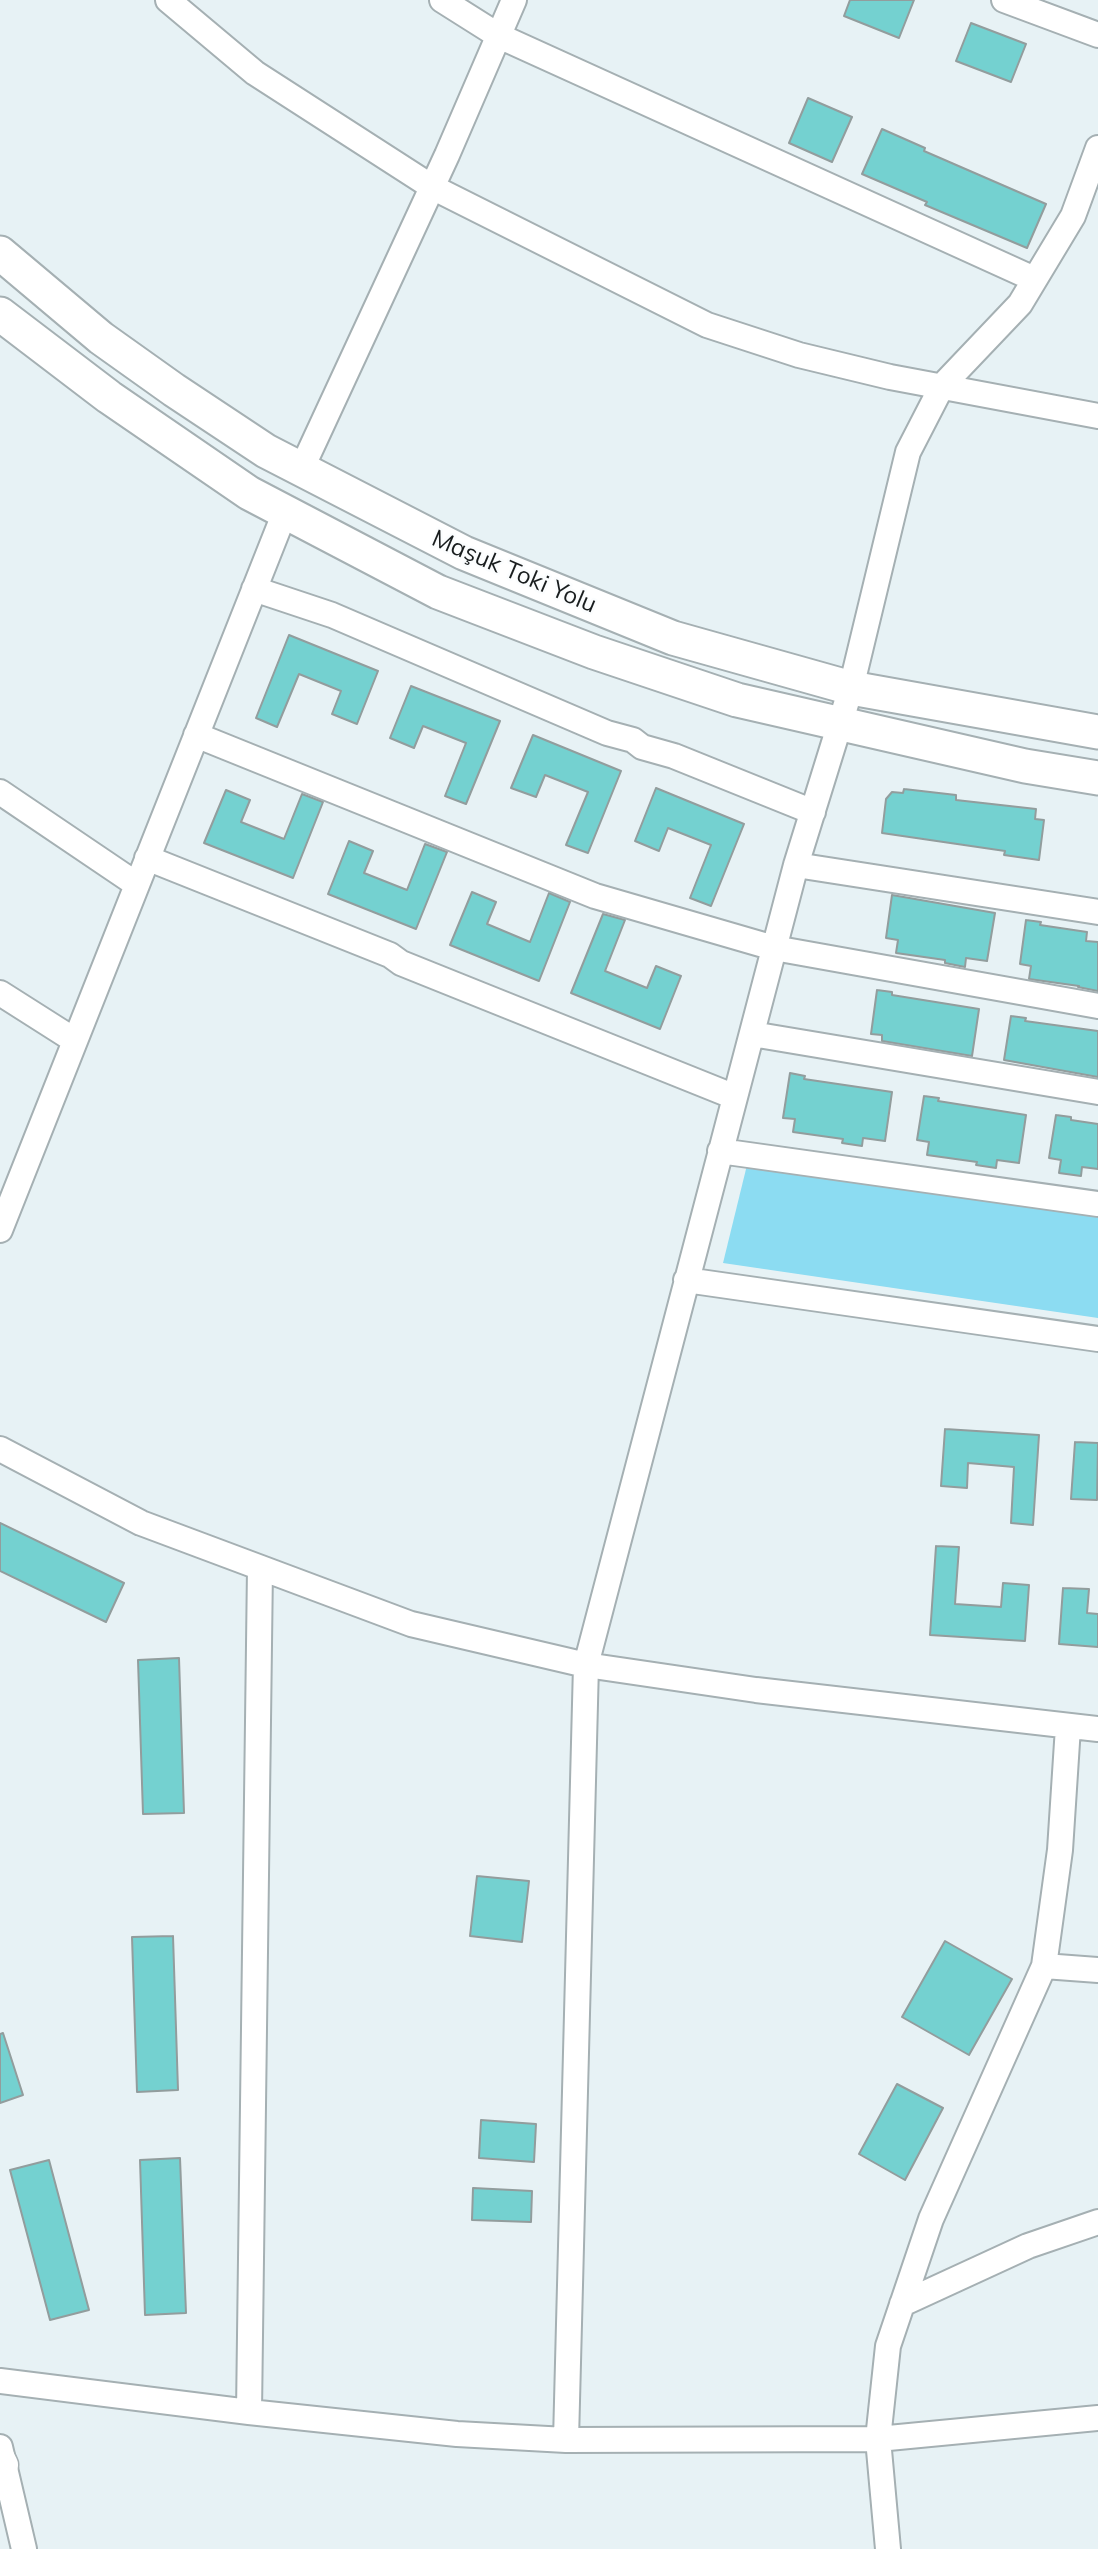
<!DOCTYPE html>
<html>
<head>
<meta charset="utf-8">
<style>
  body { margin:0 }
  canvas { display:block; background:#e7f2f5 }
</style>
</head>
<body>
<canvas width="1098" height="2549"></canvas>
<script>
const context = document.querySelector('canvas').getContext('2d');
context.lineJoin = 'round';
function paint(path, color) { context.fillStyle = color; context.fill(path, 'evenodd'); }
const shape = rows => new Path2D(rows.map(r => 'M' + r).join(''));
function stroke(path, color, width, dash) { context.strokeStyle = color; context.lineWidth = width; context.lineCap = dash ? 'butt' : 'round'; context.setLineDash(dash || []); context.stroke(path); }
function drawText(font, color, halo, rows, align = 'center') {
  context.font = font + ' Mulish,sans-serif'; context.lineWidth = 5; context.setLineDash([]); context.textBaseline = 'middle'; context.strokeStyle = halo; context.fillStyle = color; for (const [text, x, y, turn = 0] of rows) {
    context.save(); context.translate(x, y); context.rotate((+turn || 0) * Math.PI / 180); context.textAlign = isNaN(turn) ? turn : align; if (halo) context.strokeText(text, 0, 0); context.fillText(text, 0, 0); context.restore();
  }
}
const green = shape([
  [747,1165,1098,1215,1098,1318,723,1263]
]);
const building = shape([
  [850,0,914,0,899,38,844,16,850,0],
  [971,23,1026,44,1011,82,956,61,971,23],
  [808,98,852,117,832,162,789,143,808,98],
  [882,129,925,148,924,151,1046,204,1027,248,925,205,927,202,862,174,882,129],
  [289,635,378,671,357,724,332,714,341,691,299,674,277,727,256,718,289,635],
  [411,686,500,721,466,804,445,796,466,743,423,726,414,748,390,738,411,686],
  [533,735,621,771,588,853,566,845,588,792,545,775,536,797,511,788,533,735],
  [656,788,744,824,711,906,690,898,711,845,668,828,659,851,635,841,656,788],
  [904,789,956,795,956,800,1036,809,1035,819,1044,820,1039,860,1004,855,1005,851,882,833,886,799,892,792,903,793,904,789],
  [226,790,250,800,241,822,284,839,302,794,323,802,293,878,204,843,226,790],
  [349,841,373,851,364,873,407,890,425,844,447,852,416,929,328,894,349,841],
  [472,892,496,902,487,924,530,942,549,893,570,902,539,981,450,945,472,892],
  [892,895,995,913,987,961,966,958,965,967,945,963,945,960,896,953,898,940,886,938,892,895],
  [603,914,625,920,605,971,647,988,656,966,681,976,660,1029,571,993,603,914],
  [1026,920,1041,922,1040,925,1087,932,1086,941,1098,942,1098,991,1078,987,1079,986,1029,979,1031,966,1020,964,1026,920],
  [877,990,892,992,892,995,979,1009,972,1056,882,1041,882,1035,871,1034,877,990],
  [1011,1016,1026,1018,1025,1021,1098,1031,1098,1077,1004,1060,1011,1016],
  [790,1073,805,1076,804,1079,892,1092,885,1141,863,1138,862,1146,842,1143,843,1139,793,1132,795,1119,783,1118,790,1073],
  [924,1096,939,1098,938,1101,1026,1115,1019,1163,997,1160,996,1168,976,1165,977,1162,927,1155,929,1142,917,1140,924,1096],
  [1056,1115,1071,1117,1071,1120,1098,1124,1098,1169,1082,1167,1081,1176,1059,1173,1061,1160,1049,1158,1056,1115],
  [945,1429,1039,1435,1033,1525,1011,1523,1014,1467,968,1463,967,1488,941,1486,945,1429],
  [1075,1442,1098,1443,1097,1500,1071,1499,1075,1442],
  [0,1523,124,1583,106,1622,0,1571,0,1523],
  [936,1546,959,1547,955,1604,1001,1607,1003,1583,1029,1585,1025,1641,930,1635,936,1546],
  [1063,1588,1089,1589,1087,1613,1098,1614,1098,1647,1059,1644,1063,1588],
  [179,1658,184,1813,143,1814,138,1660,179,1658],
  [477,1876,529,1881,522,1942,470,1936,477,1876],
  [173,1936,178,2090,137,2092,132,1937,173,1936],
  [945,1941,1012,1979,969,2055,902,2017,945,1941],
  [3,2033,23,2095,0,2103,0,2034,3,2033],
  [897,2084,943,2108,905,2180,859,2154,897,2084],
  [481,2120,536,2124,534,2162,479,2158,481,2120],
  [180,2158,186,2313,145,2315,140,2160,180,2158],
  [49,2160,89,2310,50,2320,10,2170,49,2160],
  [473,2188,532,2191,531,2222,472,2220,473,2188]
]);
const minor = shape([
  [168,0,255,73,432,187,707,325,799,355,890,377,1098,416],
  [442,0,499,36,1034,279],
  [1004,0,1098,35],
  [301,470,447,155,514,0],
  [254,589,332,615,607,733,633,740,642,747,674,756,813,812],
  [196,735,595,896,774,948,1098,1006],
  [0,792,136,884],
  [147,858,390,955,401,963,735,1097],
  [796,865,1098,912],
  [0,993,74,1040],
  [752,1034,1098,1092],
  [720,1151,1098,1204],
  [0,1230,285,512],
  [686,1280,1098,1339],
  [0,1449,141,1523,411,1624,586,1665,756,1690,1098,1729],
  [1044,1966,1098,1970],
  [902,2304,1028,2246,1098,2222],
  [0,2381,249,2412,457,2434,566,2440,878,2439,1098,2418],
  [249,2412,260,1568],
  [566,2440,586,1665,796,865,851,688,908,452,942,386,1020,304,1073,216,1098,148],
  [0,2447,24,2549],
  [888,2549,878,2439,888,2346,931,2219,1044,1966,1060,1850,1068,1727]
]);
const tertiary = shape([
  [0,2459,3,2465]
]);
const secondary = shape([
  [0,253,101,338,174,390,266,451,464,553,673,638,851,688,1098,732],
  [0,314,109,397,249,493,438,592,594,652,737,700,1025,766,1098,778]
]);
const streetNames = [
  ["Maşuk Toki Yolu",514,572,23]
];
paint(green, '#8cdcf2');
paint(building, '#74d1d0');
stroke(building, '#929d9d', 2);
stroke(minor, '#a5b0b3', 28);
stroke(tertiary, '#a5b0b3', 33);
stroke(secondary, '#a5b0b3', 37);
stroke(minor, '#fff', 24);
stroke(tertiary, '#fff', 30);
stroke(secondary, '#fff', 33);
drawText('24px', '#191d1e', '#fbfdfe', streetNames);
</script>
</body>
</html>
